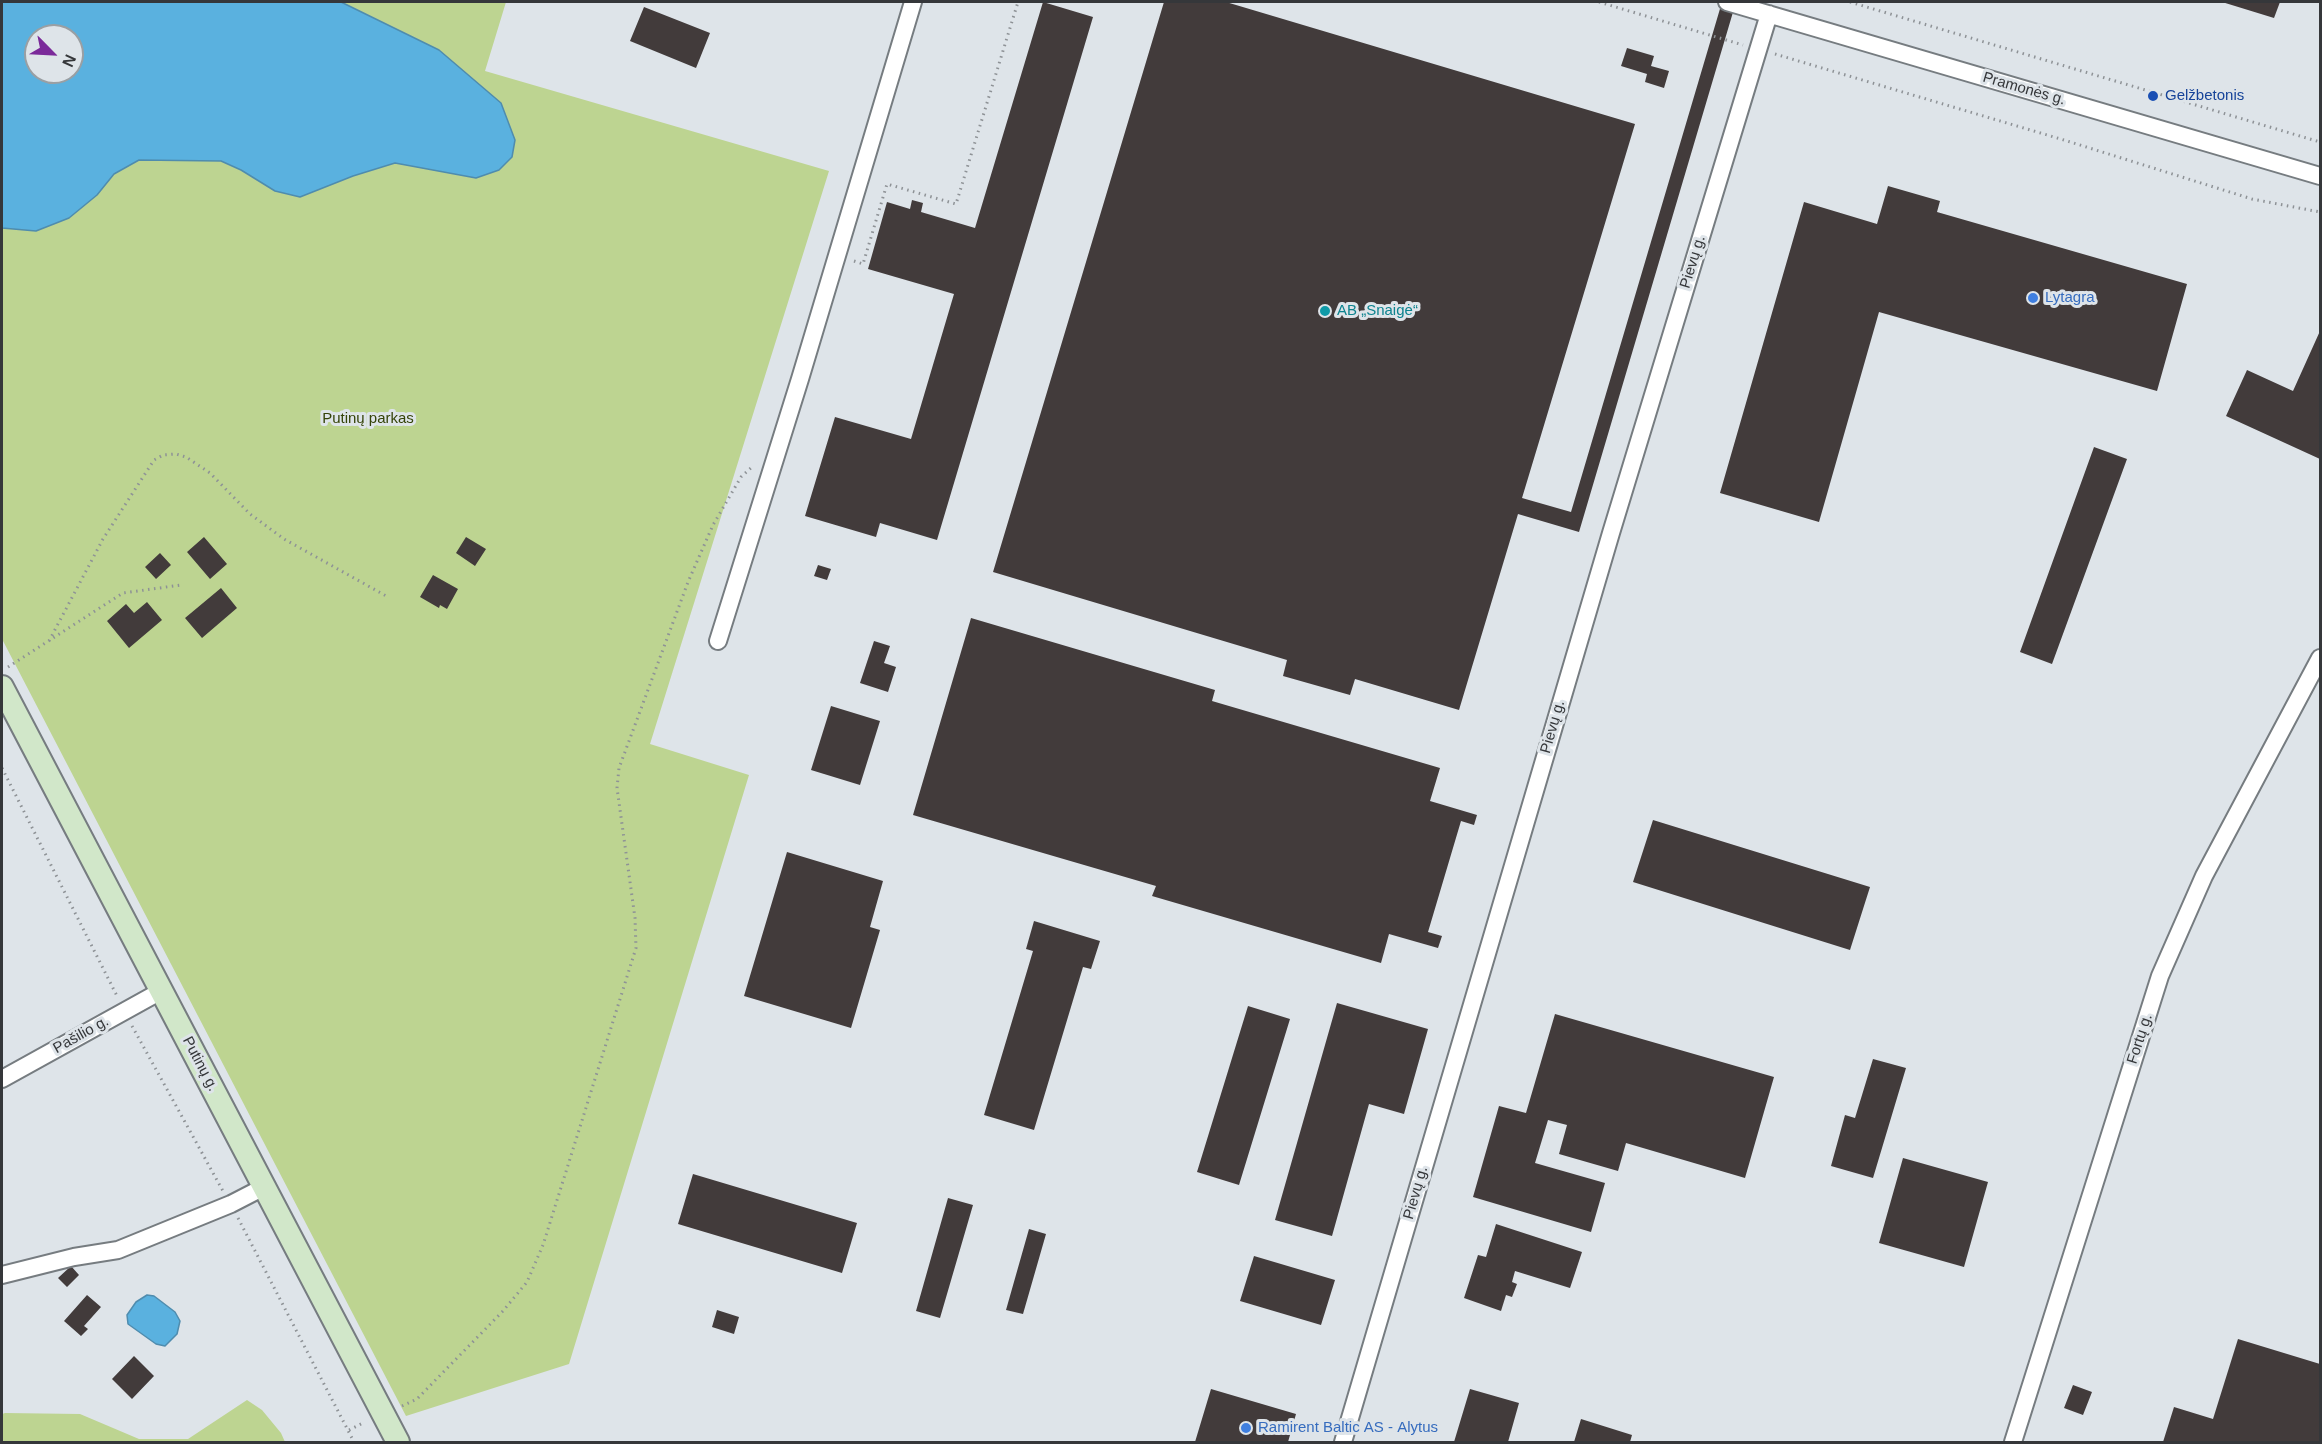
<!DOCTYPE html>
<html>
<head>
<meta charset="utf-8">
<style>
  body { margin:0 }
  #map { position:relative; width:2322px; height:1444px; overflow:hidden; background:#dee4e9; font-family:Helvetica,sans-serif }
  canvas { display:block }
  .frame { position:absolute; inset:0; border:3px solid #35373a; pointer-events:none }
  .north { position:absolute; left:24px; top:24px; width:60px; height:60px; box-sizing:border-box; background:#dee4e9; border:2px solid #9a9fa3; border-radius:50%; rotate:114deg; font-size:16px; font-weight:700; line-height:24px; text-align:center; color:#35373a }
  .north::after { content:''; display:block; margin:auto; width:21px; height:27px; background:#7b2a9a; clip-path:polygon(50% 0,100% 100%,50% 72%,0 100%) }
</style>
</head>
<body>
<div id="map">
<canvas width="2322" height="1444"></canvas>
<div class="frame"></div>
<div class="north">N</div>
</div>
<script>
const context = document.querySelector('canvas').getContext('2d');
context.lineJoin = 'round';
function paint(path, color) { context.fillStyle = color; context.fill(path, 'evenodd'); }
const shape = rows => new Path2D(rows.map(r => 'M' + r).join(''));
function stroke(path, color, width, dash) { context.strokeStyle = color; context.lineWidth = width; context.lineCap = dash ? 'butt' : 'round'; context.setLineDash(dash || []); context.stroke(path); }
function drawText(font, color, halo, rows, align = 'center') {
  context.font = font + ' Helvetica,sans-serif'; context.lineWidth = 6; context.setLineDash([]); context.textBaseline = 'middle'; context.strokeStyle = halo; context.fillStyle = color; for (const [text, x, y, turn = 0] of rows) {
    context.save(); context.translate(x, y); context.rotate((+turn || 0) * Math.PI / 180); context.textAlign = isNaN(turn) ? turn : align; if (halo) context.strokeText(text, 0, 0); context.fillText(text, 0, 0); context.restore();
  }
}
const green = shape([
  [2,2,506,2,485,71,829,171,650,744,749,775,569,1364,406,1416,2,639],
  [36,36,72,36,72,72,36,72],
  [247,1400,262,1410,281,1433,285,1442,2,1442,2,1414,5,1413,80,1414,139,1439,188,1439]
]);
const water = shape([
  [2,2,341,2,439,50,501,103,515,140,512,157,499,170,476,178,395,163,353,176,300,197,275,191,241,170,221,161,139,160,114,174,97,195,69,218,36,231,2,228,2,2],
  [36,36,72,36,72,72,36,72,36,36],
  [147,1295,154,1296,175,1312,180,1321,177,1334,165,1346,156,1344,128,1324,127,1315,136,1302,147,1295]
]);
const building = shape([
  [1043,2,1093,17,937,540,880,523,876,537,805,516,835,417,911,439,954,294,868,269,887,202,910,209,912,200,923,203,921,212,975,228],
  [1164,2,1226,2,1635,124,1522,498,1571,512,1722,2,1736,2,1579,532,1518,514,1459,710,1355,679,1350,695,1283,676,1287,660,993,572],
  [2222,2,2280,2,2274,18],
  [644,7,710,33,696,68,630,41],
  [1627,48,1654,56,1651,66,1669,71,1664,88,1645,82,1647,74,1621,66],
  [1888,186,1940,201,1937,212,2187,284,2157,391,1879,312,1819,522,1720,493,1804,202,1877,224],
  [2320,331,2320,459,2226,416,2247,370,2293,391],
  [2094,447,2127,459,2052,664,2020,652],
  [204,537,227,564,210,579,187,552],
  [466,537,486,549,475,566,456,553],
  [160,553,171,565,156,579,145,567],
  [818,565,831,569,827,580,814,576],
  [433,575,458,589,447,609,440,605,439,608,420,597],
  [221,588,237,608,202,638,185,618],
  [147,602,162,620,129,648,107,621,126,604,134,613],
  [971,618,1215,690,1212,701,1440,768,1430,801,1477,815,1474,825,1461,821,1428,932,1442,936,1438,948,1389,934,1381,963,1152,896,1156,886,913,815],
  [874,641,890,646,884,663,896,667,888,692,860,683],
  [831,706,880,721,860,785,811,770],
  [1653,820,1870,887,1850,950,1633,882],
  [787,852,883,881,870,927,880,930,851,1028,744,996],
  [1034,921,1100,941,1091,969,1083,967,1034,1130,984,1115,1033,951,1026,949],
  [1337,1003,1428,1029,1404,1114,1369,1104,1332,1236,1275,1220],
  [1248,1006,1290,1019,1239,1185,1197,1172],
  [1555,1014,1774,1077,1745,1178,1626,1143,1618,1171,1559,1154,1567,1125,1548,1120,1535,1163,1605,1183,1591,1232,1473,1197,1499,1106,1526,1113],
  [1873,1059,1906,1068,1873,1178,1831,1166,1845,1115,1855,1118],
  [1903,1158,1988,1182,1964,1267,1879,1243],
  [693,1174,857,1223,842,1273,678,1224],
  [948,1198,973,1205,940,1318,916,1311],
  [1496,1224,1582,1252,1570,1288,1515,1271,1512,1282,1517,1284,1512,1297,1506,1295,1501,1311,1464,1298,1478,1255,1486,1257],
  [1029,1229,1046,1234,1023,1314,1006,1310],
  [1254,1256,1335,1280,1321,1325,1240,1301],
  [71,1266,79,1275,67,1287,58,1278],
  [87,1295,101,1307,84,1326,88,1329,81,1336,64,1321],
  [717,1310,739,1317,734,1334,712,1327],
  [2238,1339,2320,1364,2320,1442,2163,1442,2174,1407,2213,1419],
  [134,1356,154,1376,132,1399,112,1379],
  [2073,1385,2092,1392,2083,1415,2064,1408],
  [1211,1389,1296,1414,1288,1442,1195,1442],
  [1470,1389,1519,1403,1508,1442,1454,1442],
  [1581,1419,1632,1435,1630,1442,1574,1442]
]);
const path = shape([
  [1599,2,1743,45],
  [1850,2,2320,142],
  [1775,54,2064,140,2252,199,2320,212],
  [854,261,863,264,887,184,956,204,1018,2],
  [49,641,103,539,154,460,163,455,176,454,186,457,210,473,250,514,284,539,388,597],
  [8,667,123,593,181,585],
  [2,768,117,996],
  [132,1026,223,1191],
  [238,1218,354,1442],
  [402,1406,417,1399,503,1311,527,1282,543,1245,636,948,635,918,617,788,619,768,688,582,713,525,741,477,753,466],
  [349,1430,365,1422]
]);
const street = shape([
  [1727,2,2320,176],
  [718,641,800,379,913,2],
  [2,1079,161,991],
  [2,1275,74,1257,118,1250,231,1204,264,1187],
  [1343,1442,1611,533,1769,14],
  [2013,1442,2160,976,2204,876,2320,658]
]);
const secondary = shape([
  [2,687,398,1442]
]);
const markers = [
  [2153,96,6,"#1a4fb4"],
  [2033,298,6,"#3f7fe0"],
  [1325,311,6,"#0f9aa8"],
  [1246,1428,6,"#3f7fe0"]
];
const streetNames = [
  ["Pramonės g.",2024,89,16],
  ["Pievų g.",1693,262,-73],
  ["Pievų g.",1553,727,-74],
  ["Pašilio g.",81,1035,-29],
  ["Fortų g.",2140,1039,-72],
  ["Putinų g.",200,1064,62],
  ["Pievų g.",1416,1193,-74]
];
const transitNames = [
  ["Gelžbetonis",2165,96]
];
const shopNames = [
  ["Lytagra",2045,298],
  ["Ramirent Baltic AS - Alytus",1258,1428]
];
const cultureNames = [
  ["AB „Snaigė“",1337,311]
];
const parkNames = [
  ["Putinų parkas",368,419]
];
paint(green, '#bdd491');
paint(water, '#5ab1df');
stroke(water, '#4f8cae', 1.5);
paint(building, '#423b3b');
stroke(street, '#767c80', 20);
stroke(secondary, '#767c80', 26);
stroke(path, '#8e9296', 3, [1.5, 4.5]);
stroke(street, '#fff', 16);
stroke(secondary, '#d1e7c9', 22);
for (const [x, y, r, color] of markers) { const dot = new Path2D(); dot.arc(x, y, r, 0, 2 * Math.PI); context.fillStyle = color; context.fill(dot); stroke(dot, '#dee4e9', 2); }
drawText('15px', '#35373a', '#dee4e9', streetNames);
drawText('15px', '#164399', '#dee4e9', transitNames, 'left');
drawText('15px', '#366cbe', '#dee4e9', shopNames, 'left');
drawText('15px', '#0d838f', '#dee4e9', cultureNames, 'left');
drawText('15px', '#344308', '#dee4e9', parkNames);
</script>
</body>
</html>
